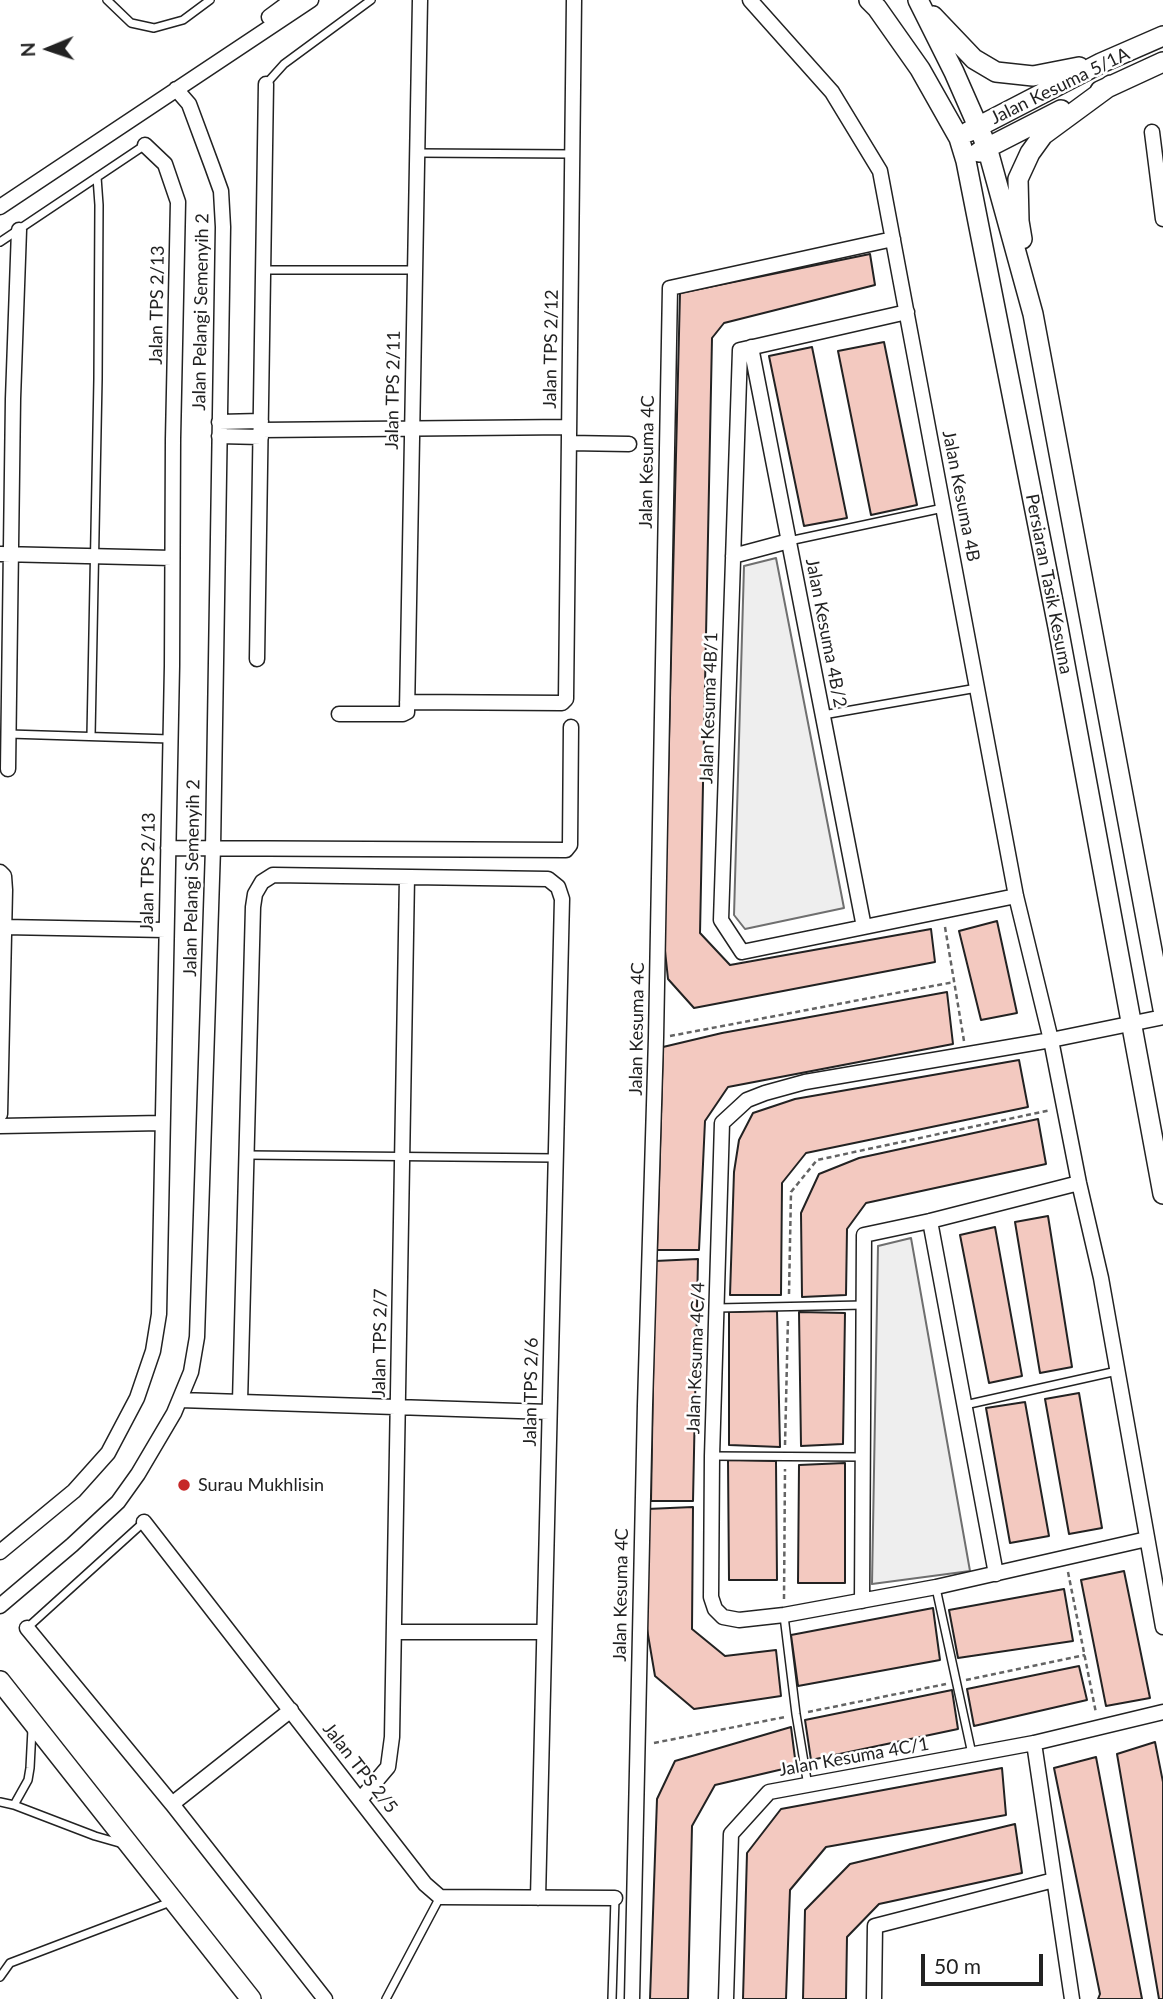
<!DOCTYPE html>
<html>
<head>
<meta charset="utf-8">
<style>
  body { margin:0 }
  #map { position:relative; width:1163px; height:1999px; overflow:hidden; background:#fff; font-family:Lato,sans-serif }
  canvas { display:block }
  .north { position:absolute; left:14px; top:14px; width:70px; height:70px; -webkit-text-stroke:5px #fff; paint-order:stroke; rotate:268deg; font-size:19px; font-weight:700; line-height:28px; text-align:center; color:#222 }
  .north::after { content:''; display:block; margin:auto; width:24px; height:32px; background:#222; clip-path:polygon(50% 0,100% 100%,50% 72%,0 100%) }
  .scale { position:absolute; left:921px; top:1954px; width:122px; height:32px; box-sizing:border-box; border:4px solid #222; border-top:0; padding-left:9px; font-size:21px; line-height:24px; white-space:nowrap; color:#222; -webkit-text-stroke:5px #fff; paint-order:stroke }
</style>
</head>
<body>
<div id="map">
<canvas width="1163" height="1999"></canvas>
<div class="north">N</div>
<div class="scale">50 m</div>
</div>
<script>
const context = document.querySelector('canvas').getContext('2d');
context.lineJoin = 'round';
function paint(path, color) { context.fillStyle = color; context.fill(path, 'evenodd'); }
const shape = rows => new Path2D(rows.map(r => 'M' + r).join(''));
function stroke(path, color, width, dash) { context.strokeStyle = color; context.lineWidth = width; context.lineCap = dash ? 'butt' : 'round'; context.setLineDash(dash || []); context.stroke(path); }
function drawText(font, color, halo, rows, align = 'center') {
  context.font = font + ' Lato,sans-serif'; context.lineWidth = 5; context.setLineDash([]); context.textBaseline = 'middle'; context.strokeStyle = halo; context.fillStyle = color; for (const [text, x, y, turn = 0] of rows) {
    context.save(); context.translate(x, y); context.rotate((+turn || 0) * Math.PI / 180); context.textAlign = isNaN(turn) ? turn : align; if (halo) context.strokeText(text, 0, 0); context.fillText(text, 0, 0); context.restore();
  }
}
const green = shape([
  [776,558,844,908,745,929,734,915,744,566,776,558],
  [911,1238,970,1571,872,1584,878,1246,911,1238]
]);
const building = shape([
  [870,254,875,285,724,323,712,338,700,933,730,965,931,929,935,962,694,1008,668,979,664,941,680,293,870,254],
  [884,342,917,505,871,515,838,351,884,342],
  [812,347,847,518,804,526,769,356,812,347],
  [997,921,1017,1013,981,1020,959,931,997,921],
  [947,992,953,1044,728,1087,705,1121,699,1250,657,1250,663,1047,722,1033,947,992],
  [1019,1060,1028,1107,806,1153,782,1183,781,1295,730,1295,734,1172,739,1140,753,1113,795,1099,1019,1060],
  [1038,1119,1046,1164,866,1203,847,1229,846,1295,802,1297,801,1213,819,1174,859,1158,1038,1119],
  [1048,1216,1072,1367,1040,1373,1015,1222,1048,1216],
  [995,1227,1022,1376,989,1383,960,1235,995,1227],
  [698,1259,693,1501,651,1501,655,1261,698,1259],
  [777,1311,780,1447,729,1445,729,1312,777,1311],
  [799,1312,845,1313,843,1444,801,1446,799,1312],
  [1079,1393,1102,1528,1069,1534,1045,1399,1079,1393],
  [1025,1402,1049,1536,1010,1543,986,1408,1025,1402],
  [728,1460,776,1461,777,1580,729,1580,728,1460],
  [845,1463,845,1583,798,1583,799,1465,845,1463],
  [693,1507,692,1629,725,1656,776,1650,781,1696,694,1709,655,1676,647,1629,647,1509,693,1507],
  [1124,1571,1150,1698,1106,1706,1081,1580,1124,1571],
  [1064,1589,1073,1641,958,1658,949,1610,1064,1589],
  [933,1608,940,1660,798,1686,791,1635,933,1608],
  [1079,1666,1087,1700,974,1726,967,1689,1079,1666],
  [952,1690,958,1729,811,1760,805,1720,952,1690],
  [791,1727,796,1766,715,1785,692,1826,688,1999,650,1999,657,1799,675,1761,791,1727],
  [1155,1742,1163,1782,1163,1999,1159,1999,1117,1754,1155,1742],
  [1096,1757,1142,1999,1098,1999,1100,1994,1054,1768,1096,1757],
  [1002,1768,1006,1815,826,1847,790,1890,786,1999,743,1999,747,1853,781,1809,1002,1768],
  [1015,1824,1022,1873,879,1904,847,1937,846,1999,803,1999,805,1910,850,1864,1015,1824]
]);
const path = shape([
  [945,927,964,1041],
  [670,1036,954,982],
  [789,1294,791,1192,817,1160,1051,1110],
  [785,1445,788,1318],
  [1068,1572,1096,1713],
  [784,1599,785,1469],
  [966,1680,1085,1655],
  [808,1712,946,1684],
  [654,1743,785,1717]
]);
const service = shape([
  [107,0,131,23,154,28,183,20,210,0],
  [266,84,284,64,371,0],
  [418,153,573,154],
  [0,242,145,145],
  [263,270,415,270],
  [789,541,943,508],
  [823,715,977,688],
  [9,734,170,739],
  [91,736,98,379,99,205,97,177],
  [247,1155,555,1158],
  [717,1308,864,1305],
  [965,1405,1117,1371],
  [712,1456,863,1457],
  [936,1588,972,1754],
  [784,1616,796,1714,808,1786],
  [27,1628,144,1522],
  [0,1802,14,1805,95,1836,123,1844],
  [14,1805,28,1780,30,1768,32,1729],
  [0,1977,10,1963,173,1901],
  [386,1999,440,1897],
  [612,1999,615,1898]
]);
const minor = shape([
  [750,0,832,92,880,171,1016,896,1051,1040,1079,1183,1101,1278,1163,1627],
  [269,17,292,0],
  [1152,132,1163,219],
  [0,207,311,0],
  [907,312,740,350,721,920,742,952,1016,896],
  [751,347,864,927],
  [219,422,261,421],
  [261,430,569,427],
  [219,436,261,437],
  [569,443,629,444],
  [0,554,172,558],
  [733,556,789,541],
  [257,659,266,84],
  [407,702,562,703,566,699,574,0],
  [339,714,403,714,407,712,420,0],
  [8,769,13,399,19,230],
  [168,848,566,850,570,845,571,727],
  [0,872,4,876,5,890,0,1114],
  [4,927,166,930],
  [0,1126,162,1123],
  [930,1221,996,1574],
  [180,1400,549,1412],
  [240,1402,253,907,255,894,262,882,273,875,548,879,558,887,562,899,538,1898],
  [144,1522,425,1884,440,1897,615,1898],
  [1147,1539,936,1587,784,1615,739,1620,723,1617,715,1609,711,1597,712,1456,722,1123,747,1100,765,1093,805,1082,1051,1040,1163,1017],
  [0,1552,74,1491,108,1453,137,1398,153,1351,159,1314,172,666,173,439,178,202,165,164,145,145],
  [862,1601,864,1235,930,1221,1079,1183],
  [0,1606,72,1545,118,1502,138,1474,174,1413,191,1372,197,1337,213,848,223,227,221,191,212,166,189,104,176,89],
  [27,1628,172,1804,325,1999],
  [394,1632,544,1632],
  [1034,1743,1072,1999],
  [360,1800,388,1767,392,1737,407,877],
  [172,1804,291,1710],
  [632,1999,645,1405,656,1038,670,288,893,239],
  [726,1999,731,1834,769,1792,1034,1743,1163,1712],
  [874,1999,875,1926,1054,1880]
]);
const tertiary = shape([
  [869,0,877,8,920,69,959,138,966,161,1058,627,1163,1194],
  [918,0,954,72,987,147,1033,314,1163,1009],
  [933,16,974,59,996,72,1033,76,1079,67],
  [1100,91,1163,62],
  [968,132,1101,63,1163,36],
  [979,152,1061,110],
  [1022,239,1019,221,1018,179,1030,153,1043,135,1111,85],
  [0,1681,251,1999]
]);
const markers = [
  [184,1485,7,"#c62828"]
];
const streetNames = [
  ["Jalan Kesuma 5/1A",1060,86,-26],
  ["Jalan TPS 2/13",157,305,-89],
  ["Jalan Pelangi Semenyih 2",201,312,-89],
  ["Jalan TPS 2/12",551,349,-89],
  ["Jalan TPS 2/11",393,390,-89],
  ["Jalan Kesuma 4C",647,462,-89],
  ["Jalan Kesuma 4B",961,496,79],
  ["Persiaran Tasik Kesuma",1049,584,79],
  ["Jalan Kesuma 4B/2",826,633,79],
  ["Jalan Kesuma 4B/1",709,708,-88],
  ["Jalan TPS 2/13",148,872,-89],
  ["Jalan Pelangi Semenyih 2",192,878,-89],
  ["Jalan Kesuma 4C",637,1029,-89],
  ["Jalan TPS 2/7",380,1343,-89],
  ["Jalan Kesuma 4C/4",696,1358,-88],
  ["Jalan TPS 2/6",531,1392,-89],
  ["Jalan Kesuma 4C",621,1595,-89],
  ["Jalan Kesuma 4C/1",854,1757,-10],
  ["Jalan TPS 2/5",360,1768,52]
];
const poiNames = [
  ["Surau Mukhlisin",198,1485]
];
paint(green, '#eee');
stroke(green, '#6f6f6f', 2);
paint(building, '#f3c9c0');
stroke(building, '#222', 2);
stroke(service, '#222', 10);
stroke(minor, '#222', 17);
stroke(tertiary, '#222', 22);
stroke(path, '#646464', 2.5, [5, 3.5]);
stroke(service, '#fff', 7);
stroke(minor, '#fff', 14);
stroke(tertiary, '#fff', 19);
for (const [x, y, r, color] of markers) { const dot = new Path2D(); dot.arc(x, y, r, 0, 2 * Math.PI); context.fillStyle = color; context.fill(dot); stroke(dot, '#fff', 2.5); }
drawText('18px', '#222', '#fff', streetNames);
drawText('18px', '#222', '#fff', poiNames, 'left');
</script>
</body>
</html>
